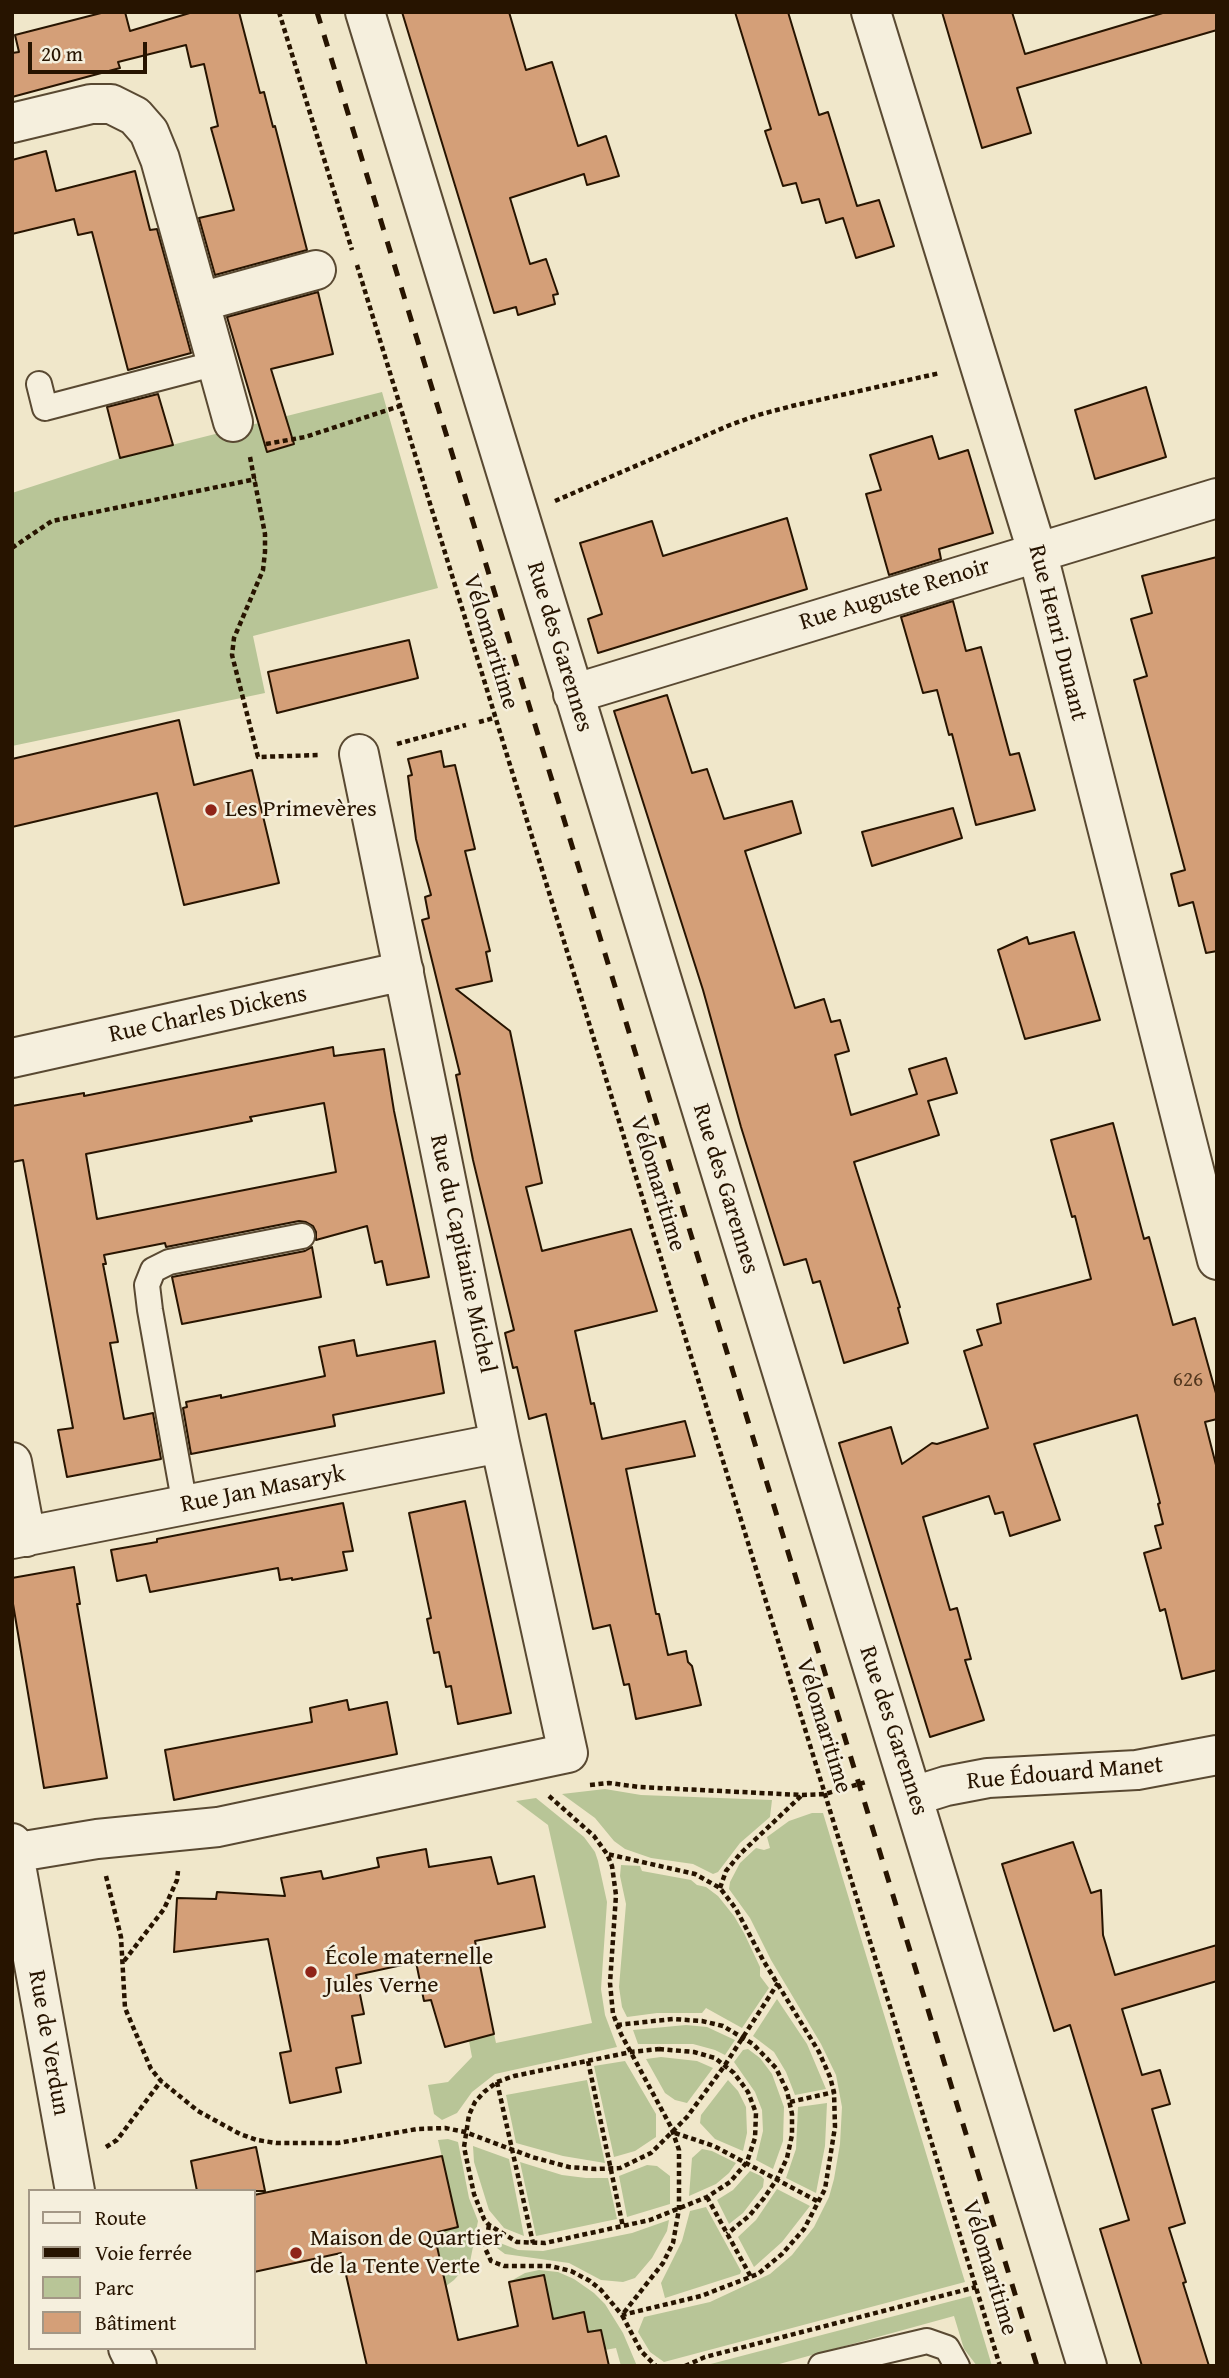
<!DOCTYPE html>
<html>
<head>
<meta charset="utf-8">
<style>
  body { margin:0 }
  #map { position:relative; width:1229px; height:2378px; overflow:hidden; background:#f0e7ca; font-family:"Gentium Book Plus",serif }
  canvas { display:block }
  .frame { position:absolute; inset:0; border:14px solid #271400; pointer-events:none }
  .legend { position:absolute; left:28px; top:2189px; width:228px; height:161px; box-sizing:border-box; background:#f5efdd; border:2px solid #a39785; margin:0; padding:9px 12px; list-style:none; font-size:21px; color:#271400 }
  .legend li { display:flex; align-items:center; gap:14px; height:35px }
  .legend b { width:35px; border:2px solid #a39785 }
  .scale { position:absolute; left:28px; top:42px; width:119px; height:32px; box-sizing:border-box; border:4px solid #271400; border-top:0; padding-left:9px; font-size:21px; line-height:24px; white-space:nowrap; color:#271400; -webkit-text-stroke:5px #f5efdd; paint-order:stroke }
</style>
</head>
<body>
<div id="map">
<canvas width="1229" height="2378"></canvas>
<div class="frame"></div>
<ul class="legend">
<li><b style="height:9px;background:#f5efdd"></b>Route</li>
<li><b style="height:9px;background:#271400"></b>Voie ferrée</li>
<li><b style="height:19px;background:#b8c597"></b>Parc</li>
<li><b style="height:19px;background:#d49f78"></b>Bâtiment</li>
</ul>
<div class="scale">20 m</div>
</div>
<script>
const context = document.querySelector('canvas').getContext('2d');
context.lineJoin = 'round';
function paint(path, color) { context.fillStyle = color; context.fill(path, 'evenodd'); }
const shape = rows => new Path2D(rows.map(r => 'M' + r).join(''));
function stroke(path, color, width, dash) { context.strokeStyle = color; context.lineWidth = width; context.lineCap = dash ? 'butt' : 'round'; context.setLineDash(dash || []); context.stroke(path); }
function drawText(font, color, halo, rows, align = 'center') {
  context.font = font + ' "Gentium Book Plus",serif'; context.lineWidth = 5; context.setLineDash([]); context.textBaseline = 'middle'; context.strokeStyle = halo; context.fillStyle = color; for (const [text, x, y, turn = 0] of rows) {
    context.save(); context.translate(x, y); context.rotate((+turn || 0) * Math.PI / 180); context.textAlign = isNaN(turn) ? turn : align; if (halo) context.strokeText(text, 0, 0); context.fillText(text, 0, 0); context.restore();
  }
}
const green = shape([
  [382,392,438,588,253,636,265,693,12,746,12,493,120,458],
  [605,1789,641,1795,772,1800,770,1817,740,1843,718,1872,713,1874,693,1864,651,1858,625,1849,614,1841,595,1818,562,1794],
  [536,1798,584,1837,595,1852,598,1861,607,1902,601,1989,605,2015,617,2047,495,2074,472,2092,457,2113,442,2120,434,2114,428,2085,448,2082,472,2057,469,2041,494,2034,496,2043,592,2023,548,1825,516,1801],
  [812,1813,823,1813,965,2282,664,2362,650,2352,638,2332,644,2317,710,2302,770,2274,792,2255,814,2227,829,2197,834,2179,840,2144,842,2107,836,2075,821,2044,771,1960,750,1918,729,1889,730,1882,740,1863,756,1848,764,1850,770,1848,767,1837,789,1821],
  [621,1865,640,1866,642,1871,691,1880,697,1885,706,1887,718,1896,734,1916,744,1933,760,1967,760,1976,769,1988,742,2028,706,2008,702,2013,657,2013,627,2017,622,2007,619,1987,626,1904,620,1876],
  [777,1999,807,2044,826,2089,795,2095,786,2072,774,2052,753,2036],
  [686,2025,707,2027,735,2040,725,2055,715,2050,693,2044,638,2044,633,2030],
  [748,2049,760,2058,772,2074,784,2107,783,2141,773,2169,756,2160,763,2131,762,2110,755,2092,734,2062,743,2050],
  [661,2057,697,2061,713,2068,687,2103,675,2100,665,2093,646,2059],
  [625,2061,656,2114,656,2137,635,2151,614,2157,594,2066],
  [587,2080,605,2163,563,2156,516,2143,506,2095],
  [728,2080,738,2091,746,2107,747,2133,743,2151,715,2139,700,2123,701,2115],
  [827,2103,825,2146,816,2193,786,2178,796,2149,798,2107],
  [448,2139,458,2142,469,2198,478,2221,470,2262,454,2280,446,2286,435,2233,458,2227,438,2140],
  [473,2146,509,2159,524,2236,504,2228,489,2210,474,2162],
  [702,2149,712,2151,736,2163,729,2173,716,2184,689,2196,692,2158],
  [520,2162,562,2175,586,2178,608,2178,617,2219,536,2236],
  [647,2165,657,2166,670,2176,670,2204,627,2217,619,2176],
  [750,2171,761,2176,764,2179,763,2187,743,2213,729,2224,717,2200,733,2190],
  [777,2189,810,2206,782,2242,754,2267,738,2237,756,2220],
  [706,2207,741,2271,740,2274,665,2298,661,2283,682,2241,690,2211],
  [669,2220,667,2231,652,2258,635,2278,623,2282,601,2280,569,2263,505,2254,497,2248,495,2241,518,2250,543,2251,632,2233],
  [539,2270,558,2272,574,2279,594,2293,605,2304,623,2333,637,2366,621,2366,616,2348,605,2350,601,2330,588,2332,584,2312,553,2319,544,2275,509,2282,525,2273],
  [971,2296,992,2366,977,2366,964,2349,954,2316,772,2366,703,2366]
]);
const building = shape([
  [105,12,125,12,130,31,193,12,239,12,260,93,264,92,273,127,275,126,307,250,215,275,199,218,234,210,211,128,218,126,204,64,191,67,186,45,118,62,120,68,12,97,12,53,19,52,15,35,105,12],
  [402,12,509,12,526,70,552,62,578,146,606,136,619,176,587,185,584,174,510,198,530,264,546,259,558,294,553,295,555,304,518,315,516,307,494,313,402,12],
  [735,12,788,12,819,115,828,112,857,206,879,200,894,246,856,258,843,218,826,223,819,199,802,203,796,183,783,186,765,131,771,129,735,12],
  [942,12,1012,12,1025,54,1166,12,1217,12,1217,30,1017,88,1031,133,982,148,942,12],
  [46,151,56,191,135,171,150,230,157,229,191,353,128,370,92,232,78,235,74,219,12,234,12,160,46,151],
  [318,292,333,354,271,369,294,444,267,452,227,317,318,292],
  [1146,387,1166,457,1095,479,1075,410,1146,387],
  [158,394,173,445,120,458,107,407,158,394],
  [932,436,939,459,968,450,993,533,939,549,941,559,889,575,866,494,881,490,870,455,932,436],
  [787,518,807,589,598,653,588,619,602,614,580,543,652,521,663,556,787,518],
  [1217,557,1217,951,1206,953,1193,902,1179,906,1171,874,1185,870,1134,680,1147,676,1131,619,1152,613,1142,576,1217,557],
  [953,601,966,651,981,647,1010,755,1019,753,1035,810,976,825,952,734,949,735,937,690,923,693,901,617,953,601],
  [409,640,418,678,277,713,268,672,409,640],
  [667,695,692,773,707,769,724,819,792,801,801,833,745,851,795,1008,824,999,831,1022,840,1020,849,1051,835,1055,851,1115,917,1094,909,1069,946,1058,957,1093,928,1101,939,1135,854,1162,900,1307,898,1308,908,1343,844,1363,820,1281,813,1283,806,1259,784,1265,741,1127,703,990,614,711,667,695],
  [179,720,194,785,252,770,279,883,184,905,157,793,12,827,12,759,179,720],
  [441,751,444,767,455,765,475,849,465,851,490,951,486,952,492,981,456,989,510,1031,542,1183,526,1187,542,1251,631,1229,657,1311,575,1331,591,1404,594,1403,602,1439,685,1421,695,1456,626,1469,656,1614,659,1614,668,1655,686,1651,688,1662,692,1666,701,1705,636,1719,629,1684,624,1685,610,1625,593,1629,546,1414,529,1419,517,1367,513,1368,505,1333,514,1330,473,1160,456,1075,460,1074,422,920,429,918,425,897,431,895,416,839,408,776,412,775,408,759,441,751],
  [953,808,962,838,872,866,862,832,953,808],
  [1074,932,1100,1020,1025,1039,998,950,1027,937,1029,944,1074,932],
  [333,1047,334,1056,384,1049,394,1111,429,1277,387,1285,382,1261,375,1263,367,1226,316,1240,316,1232,313,1226,306,1222,299,1221,166,1247,165,1243,104,1255,106,1264,103,1264,118,1342,110,1343,124,1419,153,1413,161,1459,67,1477,58,1430,73,1428,23,1160,12,1162,12,1106,84,1093,84,1096,333,1047],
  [324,1103,336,1172,97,1219,86,1154,252,1121,250,1117,324,1103],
  [1113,1123,1144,1239,1149,1237,1173,1325,1195,1318,1217,1397,1217,1419,1205,1422,1217,1469,1217,1670,1182,1679,1165,1609,1160,1611,1144,1553,1161,1548,1155,1526,1163,1524,1158,1504,1160,1503,1137,1415,1034,1444,1060,1520,1010,1536,1003,1512,995,1514,989,1496,923,1517,950,1610,957,1608,971,1659,965,1660,984,1720,930,1737,839,1443,891,1427,902,1464,932,1443,937,1444,988,1428,964,1351,982,1345,977,1330,1001,1323,997,1304,1091,1279,1075,1216,1072,1217,1051,1140,1113,1123],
  [312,1247,321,1297,182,1324,172,1277,305,1251,312,1247],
  [354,1340,357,1356,435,1341,444,1393,333,1415,335,1426,191,1454,183,1408,187,1407,186,1402,221,1395,221,1398,325,1376,319,1347,354,1340],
  [465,1501,511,1713,458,1724,451,1686,446,1687,439,1652,434,1653,427,1619,431,1618,409,1513,465,1501],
  [343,1503,353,1551,343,1552,347,1570,292,1580,292,1578,280,1580,278,1568,150,1592,146,1575,117,1581,111,1550,157,1542,157,1539,343,1503],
  [74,1567,80,1604,77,1604,107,1778,44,1788,12,1598,12,1578,74,1567],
  [347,1700,349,1710,387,1702,397,1754,174,1800,165,1750,312,1722,310,1708,347,1700],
  [1073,1842,1091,1893,1101,1890,1103,1935,1115,1975,1217,1945,1217,1981,1122,2009,1142,2075,1160,2070,1170,2104,1152,2109,1185,2223,1169,2228,1186,2282,1183,2283,1209,2366,1142,2366,1100,2229,1129,2220,1070,2025,1054,2031,1002,1864,1073,1842],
  [426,1849,429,1867,491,1857,498,1884,534,1876,545,1927,475,1941,494,2034,445,2047,431,2000,424,2001,416,1962,356,1975,364,2014,352,2016,361,2063,336,2068,341,2092,290,2103,280,2053,291,2051,268,1939,174,1952,177,1898,216,1899,217,1892,285,1896,281,1878,321,1871,323,1879,379,1867,377,1858,426,1849],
  [256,2147,265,2191,197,2191,191,2161,256,2147],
  [442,2156,458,2227,434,2233,458,2340,518,2326,509,2282,544,2275,553,2319,584,2312,588,2332,601,2330,609,2366,367,2366,341,2253,254,2272,254,2195,442,2156]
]);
const path = shape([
  [279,12,352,250],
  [357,265,1000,2366],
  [266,444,305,437,400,406],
  [250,457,265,534,265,552,263,570,234,638,232,655,258,757,320,755],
  [555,501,730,425,758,415,792,406,940,373],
  [12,548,52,521,256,479],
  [479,722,494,718],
  [397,744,466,725],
  [590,1785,609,1783,639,1787,802,1795,825,1794,866,1782],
  [549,1796,594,1836,607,1854,612,1866,616,1895,610,1983,613,2014,621,2034,671,2127,679,2150,679,2209,673,2243,663,2263,622,2315,641,2351,656,2366],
  [106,1876,121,1937,125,2008,151,2069,161,2081,198,2111,240,2134,257,2140,276,2143,338,2143,417,2129,445,2128,465,2132,532,2157,569,2167,596,2169,620,2168,651,2153,687,2117,725,2065,778,1983],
  [720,1888,726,1871,740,1854,801,1796],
  [124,1961,164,1909,177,1880,178,1871],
  [617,2025,673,2019,702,2021,723,2026,753,2044,776,2068,787,2091,792,2114,792,2135,787,2158,777,2179,764,2198,749,2216,727,2234],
  [659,2049,694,2052,715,2058,734,2073,748,2092,756,2113,755,2138,747,2162,730,2182,707,2197,650,2220,545,2243,517,2242,489,2225,484,2219,474,2194,464,2147,469,2115,475,2102,484,2092,497,2082,514,2076,631,2052,659,2049],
  [588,2061,623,2227],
  [497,2082,533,2243],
  [790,2102,834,2092],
  [675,2133,714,2146,819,2202],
  [106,2147,117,2140,161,2081],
  [707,2197,751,2277],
  [489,2225,485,2248,491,2261,504,2266,550,2266,571,2271,590,2281,601,2290,622,2315,701,2296,758,2274,782,2254,804,2229,825,2189,835,2127,834,2092,830,2077,819,2052,763,1960,736,1909,720,1888,695,1874,607,1854],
  [685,2366,705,2357,976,2287]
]);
const service = shape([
  [39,384,45,408,217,363],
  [185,1506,150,1310,147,1285,153,1270,169,1262,302,1236],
  [821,2366,927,2341,947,2348,957,2366]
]);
const minor = shape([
  [365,12,1087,2366],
  [871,12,1037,551,1217,1260],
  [12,123,91,104,111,104,135,116,149,132,160,159,233,422],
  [200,302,316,270],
  [573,694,1217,498],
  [12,1058,404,971],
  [12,1462,26,1537],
  [12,1539,500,1443],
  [914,1796,946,1786,988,1778,1137,1770,1217,1755],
  [12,1843,75,2191],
  [12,1853,97,1839,218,1827,568,1753,500,1443,359,754],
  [128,2348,137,2366]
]);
const rail = shape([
  [317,12,1037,2366]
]);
const markers = [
  [211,810,7,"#8f2418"],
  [311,1972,7,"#8f2418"],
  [296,2253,7,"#8f2418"]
];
const numberNames = [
  ["626",1188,1381]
];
const streetNames = [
  ["Rue Auguste Renoir",895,595,-17],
  ["Rue Henri Dunant",1057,633,76],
  ["Vélomaritime",490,642,73],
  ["Rue des Garennes",559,647,73],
  ["Rue Charles Dickens",208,1015,-12],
  ["Vélomaritime",657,1184,73],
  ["Rue des Garennes",725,1189,73],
  ["Rue du Capitaine Michel",462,1254,78],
  ["Rue Jan Masaryk",263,1490,-11],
  ["Vélomaritime",823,1726,73],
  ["Rue des Garennes",893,1731,72],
  ["Rue Édouard Manet",1065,1774,-5],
  ["Rue de Verdun",48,2043,80],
  ["Vélomaritime",989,2268,73]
];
const poiNames = [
  ["Les Primevères",225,810],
  ["École maternelle",325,1958],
  ["Jules Verne",325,1986],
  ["Maison de Quartier",310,2239],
  ["de la Tente Verte",310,2267]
];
paint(green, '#b8c597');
paint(building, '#d49f78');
stroke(building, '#271400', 2);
stroke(service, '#594932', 28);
stroke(minor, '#594932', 42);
stroke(path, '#271400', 4.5, [5, 3.5]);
stroke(service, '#f5efdd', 24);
stroke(minor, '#f5efdd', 38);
stroke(rail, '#271400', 5, [12, 12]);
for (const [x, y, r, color] of markers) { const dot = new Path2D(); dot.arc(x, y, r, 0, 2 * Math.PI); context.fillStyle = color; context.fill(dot); stroke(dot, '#f5efdd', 2.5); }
drawText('21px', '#52371e', null, numberNames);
drawText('24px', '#271400', '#f5efdd', streetNames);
drawText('24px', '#271400', '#f5efdd', poiNames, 'left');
</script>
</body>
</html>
